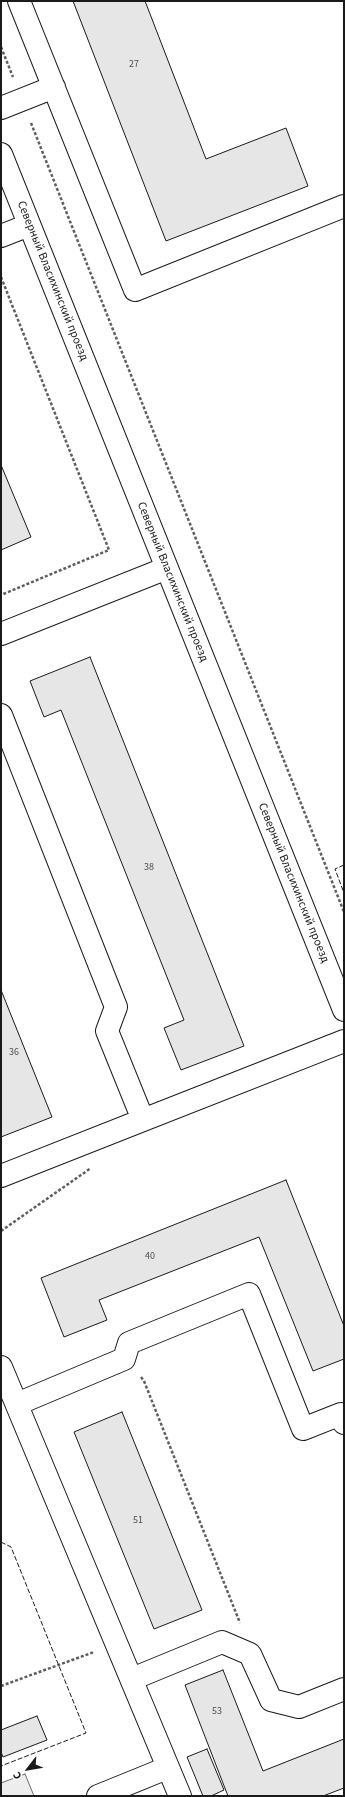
<!DOCTYPE html>
<html>
<head>
<meta charset="utf-8">
<style>
  body { margin:0 }
  #map { position:relative; width:345px; height:1797px; overflow:hidden; background:#fff; font-family:"Source Sans 3",sans-serif }
  canvas { display:block }
  .frame { position:absolute; inset:0; border:2px solid #1a1a1a; pointer-events:none }
  .north { position:absolute; left:8px; top:1749px; width:40px; height:40px; -webkit-text-stroke:3px #fff; paint-order:stroke; rotate:239deg; font-size:11px; font-weight:700; line-height:16px; text-align:center; color:#1a1a1a }
  .north::after { content:''; display:block; margin:auto; width:14px; height:18px; background:#1a1a1a; clip-path:polygon(50% 0,100% 100%,50% 72%,0 100%) }
</style>
</head>
<body>
<div id="map">
<canvas width="345" height="1797"></canvas>
<div class="frame"></div>
<div class="north">С</div>
</div>
<script>
const context = document.querySelector('canvas').getContext('2d');
context.lineJoin = 'round';
function paint(path, color) { context.fillStyle = color; context.fill(path, 'evenodd'); }
const shape = rows => new Path2D(rows.map(r => 'M' + r).join(''));
function stroke(path, color, width, dash) { context.strokeStyle = color; context.lineWidth = width; context.lineCap = dash ? 'butt' : 'round'; context.setLineDash(dash || []); context.stroke(path); }
function drawText(font, color, halo, rows, align = 'center') {
  context.font = font + ' "Source Sans 3",sans-serif'; context.lineWidth = 3; context.setLineDash([]); context.textBaseline = 'middle'; context.strokeStyle = halo; context.fillStyle = color; for (const [text, x, y, turn = 0] of rows) {
    context.save(); context.translate(x, y); context.rotate((+turn || 0) * Math.PI / 180); context.textAlign = isNaN(turn) ? turn : align; if (halo) context.strokeText(text, 0, 0); context.fillText(text, 0, 0); context.restore();
  }
}
const built = shape([
  [25,1774,34,1796,1,1796,1,1783,25,1774]
]);
const building = shape([
  [73,1,145,1,206,159,286,128,308,186,166,241,73,1],
  [1,465,31,537,1,550,1,465],
  [90,657,244,1046,181,1070,164,1028,184,1020,61,710,44,717,30,681,90,657],
  [1,990,52,1117,1,1137,1,990],
  [286,1180,344,1326,344,1359,313,1371,259,1237,99,1300,107,1320,64,1337,41,1278,286,1180],
  [122,1412,202,1610,154,1629,74,1432,122,1412],
  [223,1670,263,1771,344,1739,344,1788,323,1796,228,1796,185,1685,223,1670],
  [37,1716,47,1740,3,1757,1,1752,1,1730,37,1716],
  [207,1749,224,1790,211,1796,203,1796,187,1757,207,1749]
]);
const path = shape([
  [1,47,13,77],
  [31,123,344,912],
  [1,277,109,550,1,595],
  [1,1231,91,1168],
  [141,1377,144,1381,240,1623],
  [1,1686,94,1652]
]);
const minor = shape([
  [19,1,135,290,344,206],
  [1,108,54,87],
  [1,154,344,1010],
  [1,236,29,225],
  [1,634,167,568],
  [1,715,116,1007,107,1031,143,1120,344,1041],
  [1,1176,143,1120],
  [1,1367,180,1796],
  [17,1404,124,1359,129,1343,249,1294,303,1429,341,1414,344,1423],
  [132,1679,222,1642,250,1654,271,1700,299,1707,344,1689],
  [98,1796,167,1768]
]);
const fence = shape([
  [344,865,335,869,344,893],
  [1,1542,11,1547,86,1733,1,1766]
]);
const numberNames = [
  ["27",134,65],
  ["38",149,868],
  ["36",14,1053],
  ["40",150,1257],
  ["51",138,1521],
  ["53",217,1712]
];
const streetNames = [
  ["Северный Власихинский проезд",52,281,68],
  ["Северный Власихинский проезд",172,582,68],
  ["Северный Власихинский проезд",293,883,68]
];
paint(built, '#ededed');
stroke(built, '#6a6a6a', 1);
paint(building, '#e6e6e6');
stroke(building, '#1a1a1a', 1);
stroke(minor, '#1a1a1a', 24);
stroke(path, '#5f5f5f', 2.5, [3, 2]);
stroke(minor, '#fff', 22);
stroke(fence, '#1a1a1a', 1, [5, 2]);
drawText('10px', '#4d4d4d', null, numberNames);
drawText('12px', '#1a1a1a', '#fff', streetNames);
</script>
</body>
</html>
